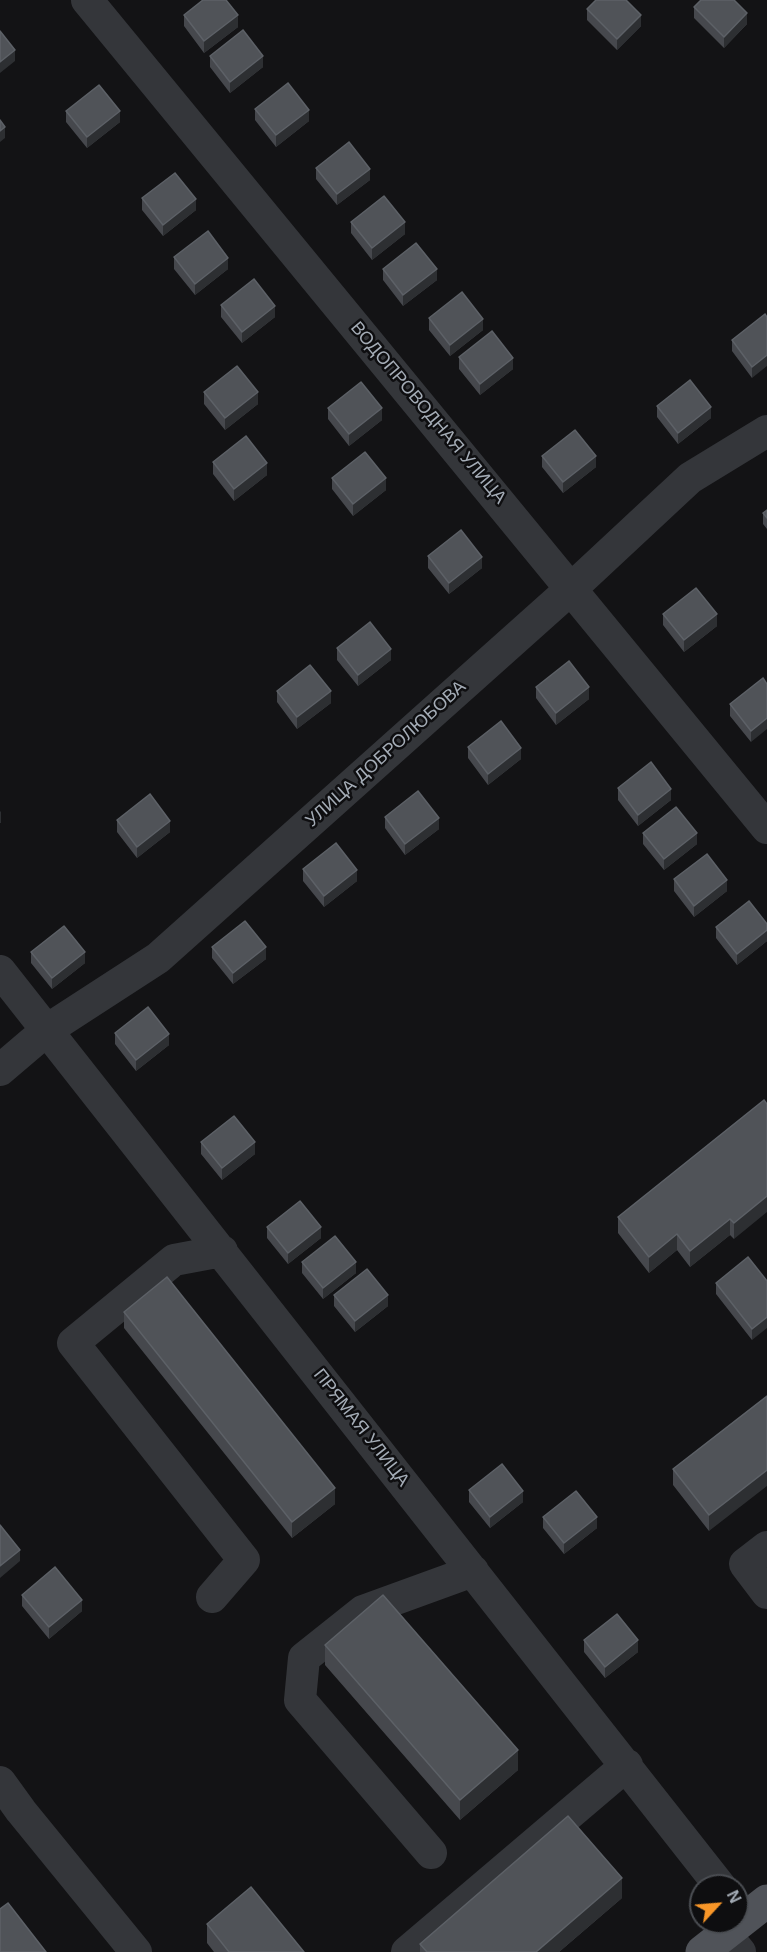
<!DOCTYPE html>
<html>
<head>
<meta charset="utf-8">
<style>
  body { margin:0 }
  #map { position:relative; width:767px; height:1952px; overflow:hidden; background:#131315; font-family:Arial,sans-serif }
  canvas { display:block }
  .north { position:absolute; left:689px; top:1874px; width:60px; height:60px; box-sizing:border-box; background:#0e0e10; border:2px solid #4a4d52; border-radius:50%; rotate:64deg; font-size:16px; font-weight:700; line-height:24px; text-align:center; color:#a4acb6 }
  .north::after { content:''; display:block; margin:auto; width:21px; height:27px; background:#f89628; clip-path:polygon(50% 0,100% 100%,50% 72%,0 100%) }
</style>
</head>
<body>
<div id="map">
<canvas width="767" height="1952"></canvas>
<div class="north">N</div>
</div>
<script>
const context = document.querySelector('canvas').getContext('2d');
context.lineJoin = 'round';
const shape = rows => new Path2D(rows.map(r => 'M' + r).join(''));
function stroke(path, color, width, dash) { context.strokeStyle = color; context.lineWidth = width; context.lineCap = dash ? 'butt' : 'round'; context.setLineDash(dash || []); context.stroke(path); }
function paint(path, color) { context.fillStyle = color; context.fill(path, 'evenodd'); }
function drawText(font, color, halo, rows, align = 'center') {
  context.font = font + ' Arial,sans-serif'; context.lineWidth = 5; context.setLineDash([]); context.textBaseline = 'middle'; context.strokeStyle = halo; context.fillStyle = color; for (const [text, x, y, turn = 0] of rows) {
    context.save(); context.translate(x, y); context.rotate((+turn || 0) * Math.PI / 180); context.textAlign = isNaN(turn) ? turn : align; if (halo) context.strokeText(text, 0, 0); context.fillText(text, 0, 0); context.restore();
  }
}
const minor = shape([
  [87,0,767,828],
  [0,971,720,1886],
  [0,1070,47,1030,158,958,572,588,690,478,767,431],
  [767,1547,745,1564,767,1593],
  [212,1597,244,1560,73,1343,174,1260,222,1251],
  [0,1782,21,1811,136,1952],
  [431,1853,300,1700,304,1658,363,1611,473,1571],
  [725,1934,740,1952],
  [407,1952,627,1765]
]);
const major = shape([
  [702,1952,767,1901]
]);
const wall = shape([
  [694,7,747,24,724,48,694,18],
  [587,9,641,26,617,50,587,20],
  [184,15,238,27,204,53,184,26],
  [210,56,263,67,230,93,210,67],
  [255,109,309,121,276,147,255,120],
  [66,111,120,122,87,148,66,122],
  [316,168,370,180,337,205,316,179],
  [142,198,196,210,163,236,142,210],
  [351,222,405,234,372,260,351,233],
  [174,257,228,269,195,295,174,269],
  [383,269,437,280,403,306,383,280],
  [221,305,275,317,242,343,221,317],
  [765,314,752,378,732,351,732,340],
  [429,318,483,330,450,356,429,330],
  [459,357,513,369,480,395,459,369],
  [204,392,258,404,225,430,204,404],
  [657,406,711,418,678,444,657,417],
  [328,408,382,420,349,446,328,419],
  [542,456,596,467,563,493,542,467],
  [213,462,267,475,234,501,213,474],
  [332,478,386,490,353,516,332,489],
  [767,510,767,529,763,524,763,513],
  [428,556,482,568,449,594,428,568],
  [663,614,717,626,684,652,663,625],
  [337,648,391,660,358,686,337,660],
  [763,678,751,742,730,716,730,704],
  [536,687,589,699,556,725,536,698],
  [277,691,331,703,297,729,277,702],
  [468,747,521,759,488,785,468,758],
  [618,788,671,800,638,826,618,800],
  [385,817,439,829,405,855,385,828],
  [117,820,170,832,137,858,117,832],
  [643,833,697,844,664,870,643,844],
  [303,869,357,881,324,907,303,881],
  [674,879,727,891,694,917,674,891],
  [767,924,767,941,737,965,716,938,716,927],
  [212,947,266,959,233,984,212,958],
  [31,952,85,963,52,989,31,963],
  [115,1033,169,1045,136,1071,115,1044],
  [764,1100,734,1239,730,1235,690,1267,677,1250,649,1273,618,1233,618,1217],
  [201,1142,255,1154,222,1180,201,1154],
  [267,1227,321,1238,288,1264,267,1238],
  [302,1262,356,1273,323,1299,302,1273],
  [767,1281,752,1340,716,1294,716,1283],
  [334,1295,388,1306,355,1332,334,1306],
  [124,1312,335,1504,292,1538,124,1328],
  [767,1396,709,1531,673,1485,673,1469],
  [469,1490,523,1502,490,1528,469,1502],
  [543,1517,597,1528,564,1554,543,1528],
  [22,1595,82,1611,49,1639,22,1606],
  [584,1640,638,1652,605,1678,584,1652],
  [325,1645,518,1770,460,1820,325,1665],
  [622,1898,559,1952,420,1952,420,1944],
  [207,1924,304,1952,214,1952,207,1943]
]);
const shadedWall = shape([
  [747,13,747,24,724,48,724,37],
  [238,15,238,27,204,53,204,41],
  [641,15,641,26,617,50,617,39],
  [15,50,15,61,0,73,0,62],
  [263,56,263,67,230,93,230,82],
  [309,110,309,121,276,147,276,135],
  [120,111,120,122,87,148,87,137],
  [5,127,5,138,0,142,0,131],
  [370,169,370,180,337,205,337,194],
  [196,199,196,210,163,236,163,225],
  [405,222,405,234,372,260,372,248],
  [228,258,228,269,195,295,195,284],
  [437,269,437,280,403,306,403,295],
  [275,306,275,317,242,343,242,332],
  [483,319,483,330,450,356,450,345],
  [767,355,767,366,752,378,752,367],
  [513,358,513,369,480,395,480,384],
  [258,392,258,404,225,430,225,418],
  [711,407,711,418,678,444,678,433],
  [382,408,382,420,349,446,349,434],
  [596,456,596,467,563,493,563,482],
  [267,463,267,475,234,501,234,489],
  [386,478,386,490,353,516,353,504],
  [482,557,482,568,449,594,449,583],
  [717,614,717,626,684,652,684,640],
  [391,649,391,660,358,686,358,675],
  [589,687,589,699,556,725,556,713],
  [331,691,331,703,297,729,297,717],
  [767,718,767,729,751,742,751,731],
  [521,748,521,759,488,785,488,774],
  [671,789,671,800,638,826,638,815],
  [1,811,1,823,0,823,0,812],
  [439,818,439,829,405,855,405,844],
  [170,821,170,832,137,858,137,847],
  [697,833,697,844,664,870,664,859],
  [357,870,357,881,324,907,324,896],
  [727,880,727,891,694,917,694,906],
  [767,930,767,941,737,965,737,954],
  [266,947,266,959,233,984,233,973],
  [85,952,85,963,52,989,52,978],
  [169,1034,169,1045,136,1071,136,1060],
  [255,1142,255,1154,222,1180,222,1168],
  [767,1196,767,1212,734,1239,734,1223],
  [730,1219,730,1235,690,1267,690,1251],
  [321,1227,321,1238,288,1264,288,1253],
  [677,1234,677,1250,649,1273,649,1257],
  [356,1262,356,1273,323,1299,323,1288],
  [388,1295,388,1306,355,1332,355,1321],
  [767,1317,767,1328,752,1340,752,1329],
  [767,1470,767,1486,709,1531,709,1515],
  [335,1488,335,1504,292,1538,292,1522],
  [523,1491,523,1502,490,1528,490,1517],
  [597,1517,597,1528,564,1554,564,1543],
  [20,1550,20,1561,0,1578,0,1566],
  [82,1600,82,1611,49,1639,49,1627],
  [638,1640,638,1652,605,1678,605,1667],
  [518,1750,518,1770,460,1820,460,1800],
  [622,1878,622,1898,559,1952,536,1952]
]);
const building = shape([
  [203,0,226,0,238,15,204,41,184,15,203,0],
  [596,0,626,0,641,15,617,39,587,9,596,0],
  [701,0,734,0,747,13,724,37,694,7,701,0],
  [243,30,263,56,230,82,210,56,243,30],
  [0,31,15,50,0,62,0,31],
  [288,83,309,110,276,135,255,109,288,83],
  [99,85,120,111,87,137,66,111,99,85],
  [0,120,5,127,0,131,0,120],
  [349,142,370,169,337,194,316,168,349,142],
  [175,173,196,199,163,225,142,198,175,173],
  [384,196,405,222,372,248,351,222,384,196],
  [208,231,228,258,195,284,174,257,208,231],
  [416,243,437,269,403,295,383,269,416,243],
  [254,279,275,306,242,332,221,305,254,279],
  [462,292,483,319,450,345,429,318,462,292],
  [765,314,767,317,767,355,752,367,732,340,765,314],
  [492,331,513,358,480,384,459,357,492,331],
  [237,366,258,392,225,418,204,392,237,366],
  [690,380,711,407,678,433,657,406,690,380],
  [361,382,382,408,349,434,328,408,361,382],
  [575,430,596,456,563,482,542,456,575,430],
  [246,436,267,463,234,489,213,462,246,436],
  [365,452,386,478,353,504,332,478,365,452],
  [767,510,767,518,763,513,767,510],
  [461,530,482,557,449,583,428,556,461,530],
  [696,588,717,614,684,640,663,614,696,588],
  [370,622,391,649,358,675,337,648,370,622],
  [569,661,589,687,556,713,536,687,569,661],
  [310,665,331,691,297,717,277,691,310,665],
  [763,678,767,684,767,718,751,731,730,704,763,678],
  [501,721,521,748,488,774,468,747,501,721],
  [651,762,671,789,638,815,618,788,651,762],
  [418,791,439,818,405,844,385,817,418,791],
  [150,794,170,821,137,847,117,820,150,794],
  [676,807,697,833,664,859,643,833,676,807],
  [336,843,357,870,324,896,303,869,336,843],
  [707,854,727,880,694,906,674,879,707,854],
  [749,901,767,924,767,930,737,954,716,927,749,901],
  [245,921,266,947,233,973,212,947,245,921],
  [64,926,85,952,52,978,31,952,64,926],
  [148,1007,169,1034,136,1060,115,1033,148,1007],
  [764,1100,767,1104,767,1196,734,1223,730,1219,690,1251,677,1234,649,1257,618,1217,764,1100],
  [234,1116,255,1142,222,1168,201,1142,234,1116],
  [300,1201,321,1227,288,1253,267,1227,300,1201],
  [335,1236,356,1262,323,1288,302,1262,335,1236],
  [748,1257,767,1281,767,1317,752,1329,716,1283,748,1257],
  [367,1269,388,1295,355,1321,334,1295,367,1269],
  [167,1277,335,1488,292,1522,124,1312,167,1277],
  [767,1396,767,1470,709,1515,673,1469,767,1396],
  [502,1464,523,1491,490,1517,469,1490,502,1464],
  [576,1491,597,1517,564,1543,543,1517,576,1491],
  [0,1525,20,1550,0,1566,0,1525],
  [55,1567,82,1600,49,1627,22,1595,55,1567],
  [383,1595,518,1750,460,1800,325,1645,383,1595],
  [617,1614,638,1640,605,1667,584,1640,617,1614],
  [568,1816,622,1878,536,1952,427,1952,420,1944,568,1816],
  [251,1887,304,1952,229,1952,207,1924,251,1887],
  [8,1903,46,1952,0,1952,0,1909,8,1903]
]);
const streetNames = [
  ["ВОДОПРОВОДНАЯ УЛИЦА",428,413,50],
  ["УЛИЦА ДОБРОЛЮБОВА",386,754,-42],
  ["ПРЯМАЯ УЛИЦА",361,1428,52]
];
stroke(minor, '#34363a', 32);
stroke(major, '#505359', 33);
paint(wall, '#46484d');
paint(shadedWall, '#2d2f32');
paint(building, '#505358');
stroke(building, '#5d6167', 1.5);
drawText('18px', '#a4acb6', '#0e0e10', streetNames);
</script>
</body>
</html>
